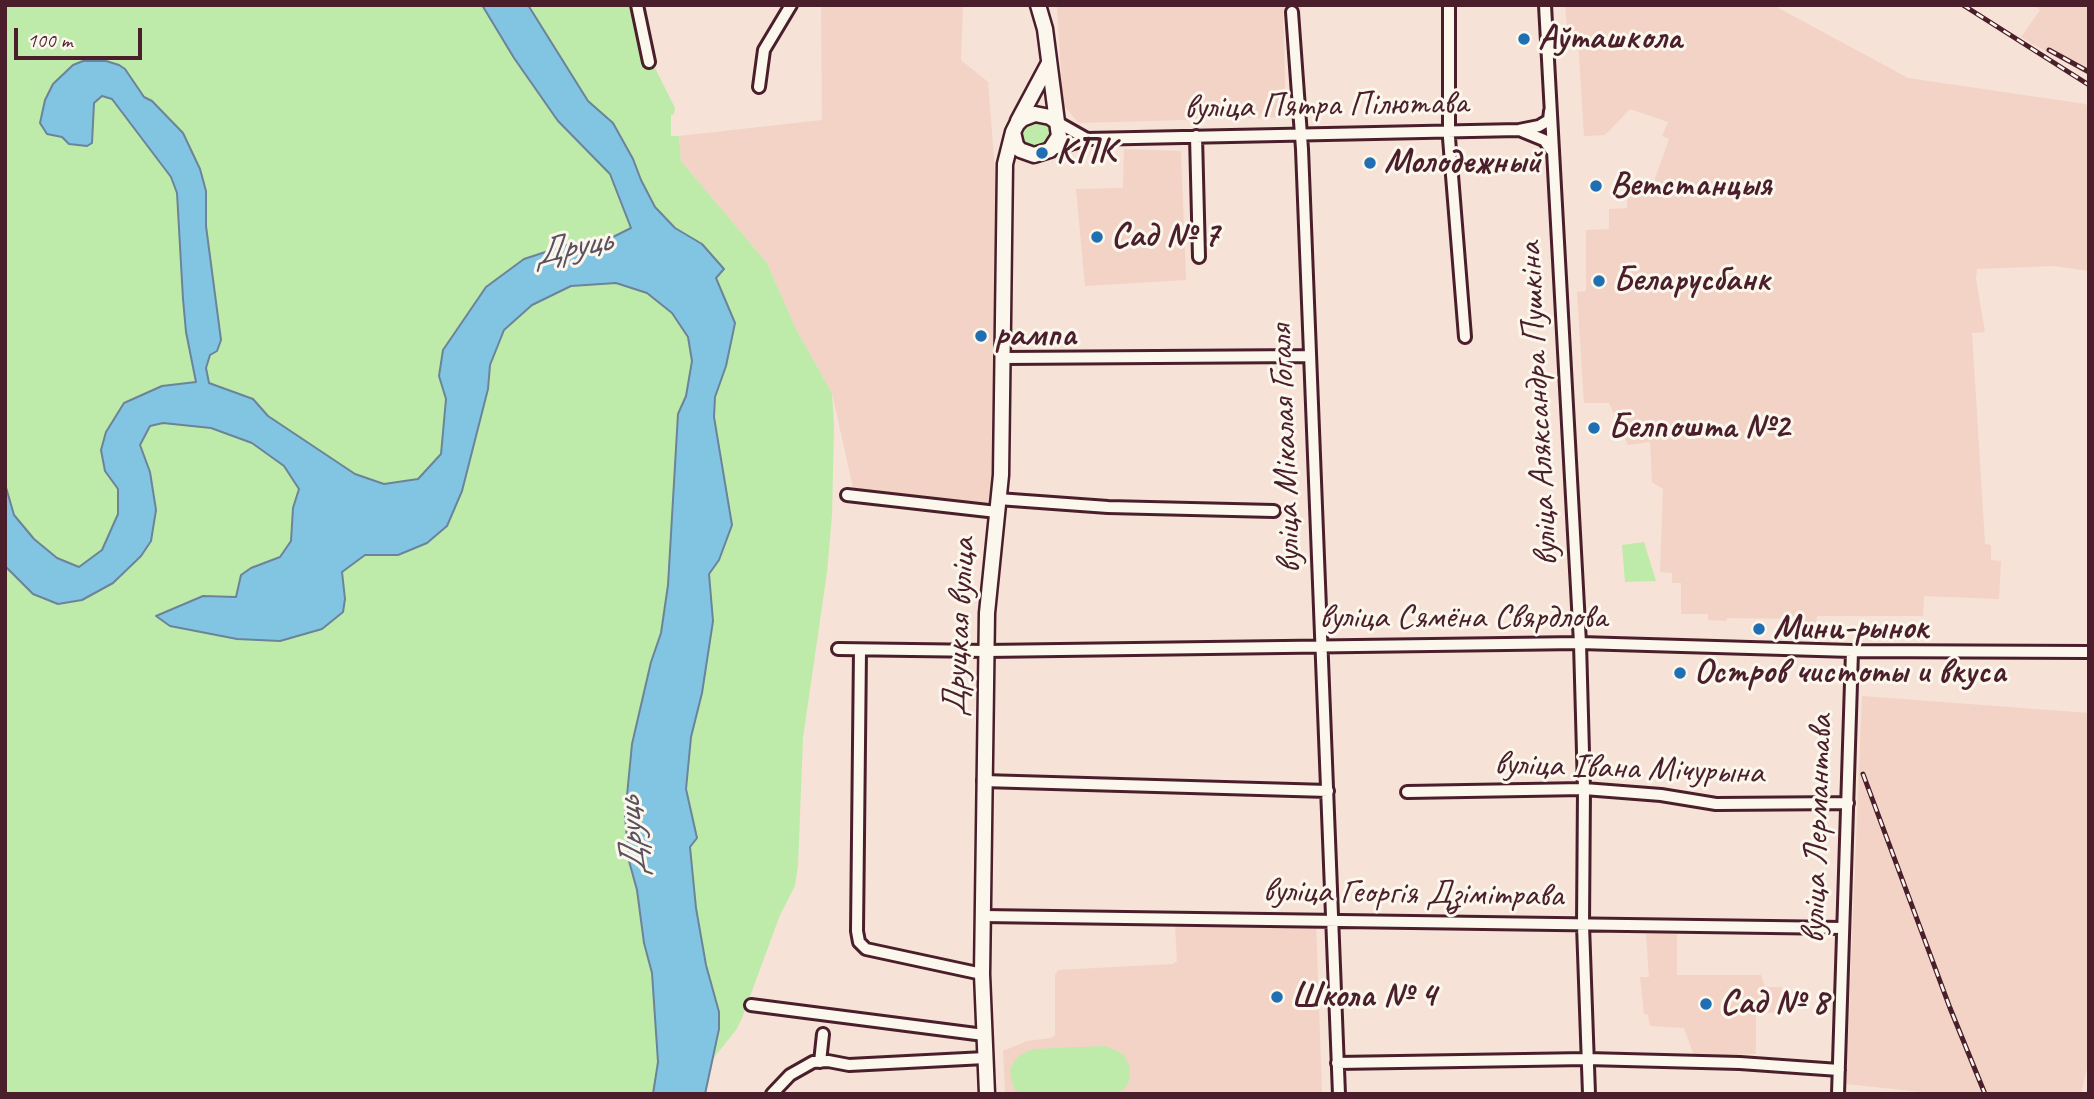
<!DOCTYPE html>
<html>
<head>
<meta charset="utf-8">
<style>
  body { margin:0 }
  #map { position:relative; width:2094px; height:1099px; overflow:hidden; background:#f6e2d6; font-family:Caveat,sans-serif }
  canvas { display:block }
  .frame { position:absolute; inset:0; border:7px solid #4a1f2b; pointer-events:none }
  .scale { position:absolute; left:14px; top:28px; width:128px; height:32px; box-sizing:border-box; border:4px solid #4a1f2b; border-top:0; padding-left:9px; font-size:21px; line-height:24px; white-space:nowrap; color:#4a1f2b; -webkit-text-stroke:5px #fbf7ec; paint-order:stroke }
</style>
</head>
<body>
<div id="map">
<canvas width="2094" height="1099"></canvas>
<div class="frame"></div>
<div class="scale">100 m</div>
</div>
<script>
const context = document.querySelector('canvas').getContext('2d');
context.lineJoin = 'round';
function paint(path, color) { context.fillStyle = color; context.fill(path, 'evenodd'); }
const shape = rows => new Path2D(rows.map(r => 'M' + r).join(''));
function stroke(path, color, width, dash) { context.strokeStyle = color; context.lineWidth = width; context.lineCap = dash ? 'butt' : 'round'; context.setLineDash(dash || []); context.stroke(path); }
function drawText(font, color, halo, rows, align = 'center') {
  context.font = font + ' Caveat,sans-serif'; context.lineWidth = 6; context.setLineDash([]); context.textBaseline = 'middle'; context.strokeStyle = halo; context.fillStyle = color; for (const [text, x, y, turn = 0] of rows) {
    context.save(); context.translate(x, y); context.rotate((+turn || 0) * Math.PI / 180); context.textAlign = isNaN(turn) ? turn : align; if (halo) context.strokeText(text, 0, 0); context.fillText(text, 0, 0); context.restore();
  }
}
const built = shape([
  [821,5,963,5,961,60,988,82,998,210,995,455,992,502,985,507,854,492,832,393,796,329,767,263,681,161,679,136,822,120],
  [1057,5,1301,5,1301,11,1283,12,1286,117,1079,123,1063,105],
  [1565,5,1773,5,1908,78,2085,104,2089,107,2089,271,2054,266,1977,269,1976,279,1985,332,1972,333,1985,544,1991,545,1991,560,2001,561,1999,599,1924,596,1923,616,1817,616,1816,624,1791,624,1791,619,1727,618,1726,621,1708,620,1708,614,1681,614,1681,583,1672,583,1672,573,1660,572,1663,489,1652,482,1650,442,1628,445,1609,403,1584,403,1577,292,1586,291,1586,230,1609,229,1609,209,1627,208,1627,187,1651,190,1669,139,1662,136,1668,122,1630,109,1605,135,1584,136,1578,39,1568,40],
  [2034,5,2089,5,2089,76,2021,37,2040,10],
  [1124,149,1181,151,1186,280,1085,286,1076,189,1123,188],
  [1862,696,2089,713,2089,1060,2081,1094,1940,1094,1846,1084],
  [1316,921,1322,1094,1005,1093,1003,1051,1027,1041,1051,1038,1055,1035,1055,975,1058,970,1173,964,1177,961,1175,926],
  [1646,934,1677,934,1677,975,1761,975,1765,987,1782,987,1783,1012,1756,1014,1756,1054,1694,1056,1684,1028,1650,1026,1648,1015,1644,1014,1640,977,1649,977]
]);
const green = shape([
  [5,5,629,5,635,28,675,108,674,114,671,115,671,136,679,136,681,161,767,263,796,329,832,393,834,427,832,515,827,572,803,738,798,865,795,886,780,915,742,1018,736,1030,712,1060,719,1029,719,1012,706,965,696,908,690,847,697,838,686,789,691,737,702,693,713,621,709,574,719,560,732,525,714,417,715,397,726,366,735,323,716,278,724,270,631,228,611,238,570,244,524,259,486,287,443,350,439,376,447,399,441,454,418,479,384,484,355,474,268,416,253,399,162,386,124,402,106,432,105,471,118,489,118,514,102,550,79,567,57,558,34,539,14,515,5,484],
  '1020 134a15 15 0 1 1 30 0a15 15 0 1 1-30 0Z',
  [616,283,647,293,672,313,688,337,692,361,686,396,678,414,668,585,661,633,651,662,632,744,625,816,629,861,637,890,644,943,652,973,658,1062,653,1094,5,1094,5,566,33,594,151,541,156,510,150,472,140,445,150,426,163,423,211,428,252,443,284,466,299,489,293,508,291,541,280,557,251,568,236,597,203,596,157,617,237,639,345,599,342,572,365,555,398,555,462,491,488,389,490,365,504,330,532,305,571,286],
  [1644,542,1656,581,1625,582,1622,545],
  [1106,1046,1123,1054,1130,1067,1129,1081,1125,1088,1116,1094,1018,1094,1013,1086,1010,1070,1014,1061,1022,1054,1033,1049]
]);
const water = shape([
  [482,5,528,5,588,101,613,123,633,159,641,180,655,207,675,228,702,244,724,269,716,278,735,323,726,366,715,397,714,417,732,525,719,560,709,574,713,621,702,693,691,737,686,789,697,838,690,847,696,908,706,965,719,1012,719,1029,705,1094,653,1094,658,1062,652,973,644,943,637,890,629,861,625,816,632,744,651,662,661,633,668,585,678,414,686,396,692,361,688,337,672,313,647,293,616,283,571,286,532,305,504,330,490,365,488,389,462,491,447,526,427,543,398,555,365,555,342,572,345,599,343,612,322,629,280,641,237,639,170,626,156,616,203,596,236,597,241,575,251,568,280,557,291,541,293,508,299,489,284,466,252,443,211,428,163,423,150,426,140,445,150,472,156,510,151,541,141,556,113,583,82,600,58,604,33,594,5,566,5,484,14,515,34,539,57,558,79,567,102,550,118,514,118,489,105,471,101,450,106,432,124,403,162,386,196,382,186,332,183,299,177,193,171,177,112,99,102,96,94,103,92,143,87,146,69,144,62,137,47,134,40,123,45,100,53,84,73,65,83,61,106,61,119,65,125,69,144,97,152,101,183,133,200,169,206,191,206,226,221,340,217,351,210,355,206,368,209,383,253,399,268,416,355,474,384,484,418,479,441,454,446,399,439,376,443,350,486,287,524,259,570,244,611,238,631,228,610,174,558,121,514,58,482,5]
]);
const minor = shape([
  [637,5,649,62],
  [1449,5,1449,138,1465,337],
  [1545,5,1580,643,1584,789,1583,925,1589,1094],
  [1292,12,1302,149,1339,1094],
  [759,87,764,50,791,5],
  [1057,122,1087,139],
  [1522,131,1544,140,1551,150],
  [1196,136,1199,257],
  [1050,150,1087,139,1519,130,1539,126,1549,120,1550,111],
  [1003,358,1310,356],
  [847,495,997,512],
  [998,499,1108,507,1274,511],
  [838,649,986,651,1580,643,1852,651,2089,652],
  [860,650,857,931,859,942,866,949,982,974],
  [983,781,1328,791],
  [1407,792,1584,789,1661,795,1716,804,1848,803],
  [982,916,1842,928],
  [751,1005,984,1035],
  [820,1062,823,1034],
  [1337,1063,1587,1059,1740,1063,1839,1070],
  [772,1094,790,1075,813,1062,828,1061,849,1065,985,1058],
  [1838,1094,1852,651]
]);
const major = shape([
  [1038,5,1045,29,1057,122],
  [1035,114,1050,117,1057,122,1059,136,1050,150,1034,155,1020,150,1016,145,1013,132,1017,124,1022,119,1035,114],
  [1018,121,1049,63],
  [987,1094,982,974,987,613,1001,475,1005,164,1013,132]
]);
const rail = shape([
  [1963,5,2089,85],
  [2049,50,2089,72],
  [1863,774,1950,1008,1985,1094]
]);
const markers = [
  [1524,39,7,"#1f6fb2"],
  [1042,153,7,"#1f6fb2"],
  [1370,163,7,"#1f6fb2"],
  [1596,186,7,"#1f6fb2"],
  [1097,237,7,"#1f6fb2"],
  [1599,281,7,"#1f6fb2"],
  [981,336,7,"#1f6fb2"],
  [1594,428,7,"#1f6fb2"],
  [1759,629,7,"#1f6fb2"],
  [1680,673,7,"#1f6fb2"],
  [1277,997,7,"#1f6fb2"],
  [1706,1004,7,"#1f6fb2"]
];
const poiNames = [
  ["Аўташкола",1538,39],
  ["КПК",1056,153],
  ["Молодежный",1384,163],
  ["Ветстанцыя",1610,186],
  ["Сад № 7",1111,237],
  ["Беларусбанк",1613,281],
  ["рампа",995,336],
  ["Белпошта №2",1608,428],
  ["Мини-рынок",1773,629],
  ["Остров чистоты и вкуса",1694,673],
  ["Школа № 4",1291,997],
  ["Сад № 8",1720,1004]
];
const streetNames = [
  ["вуліца Пятра Пілютава",1326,106,-1],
  ["вуліца Аляксандра Пушкіна",1539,404,-93],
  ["вуліца Мікалая Гогаля",1286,449,-92],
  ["вуліца Сямёна Свярдлова",1463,618],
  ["Друцкая вуліца",960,627,-87],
  ["вуліца Івана Мічурына",1629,769,2],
  ["вуліца Лермантава",1818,829,-88],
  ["вуліца Георгія Дзімітрава",1413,894,1]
];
const waterNames = [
  ["Друць",572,248,-11],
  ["Друць",633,837,-95]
];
paint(built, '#f2d3c6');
paint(green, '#beeba9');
paint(water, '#82c5e3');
stroke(water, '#6c8399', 2);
stroke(minor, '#4a1f2b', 16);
stroke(major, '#4a1f2b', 19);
stroke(minor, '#fbf7ec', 10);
stroke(major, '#fbf7ec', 14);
stroke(rail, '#4a1f2b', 5);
stroke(rail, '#fbf7ec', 2.5, [8]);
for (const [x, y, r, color] of markers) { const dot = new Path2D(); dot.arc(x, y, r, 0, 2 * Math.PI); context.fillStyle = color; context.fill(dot); stroke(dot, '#fbf7ec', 2.5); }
drawText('bold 35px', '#4a1f2b', '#fbf7ec', poiNames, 'left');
drawText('35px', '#4a1f2b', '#fbf7ec', streetNames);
drawText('italic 37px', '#5b5162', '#fbf7ec', waterNames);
</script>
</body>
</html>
